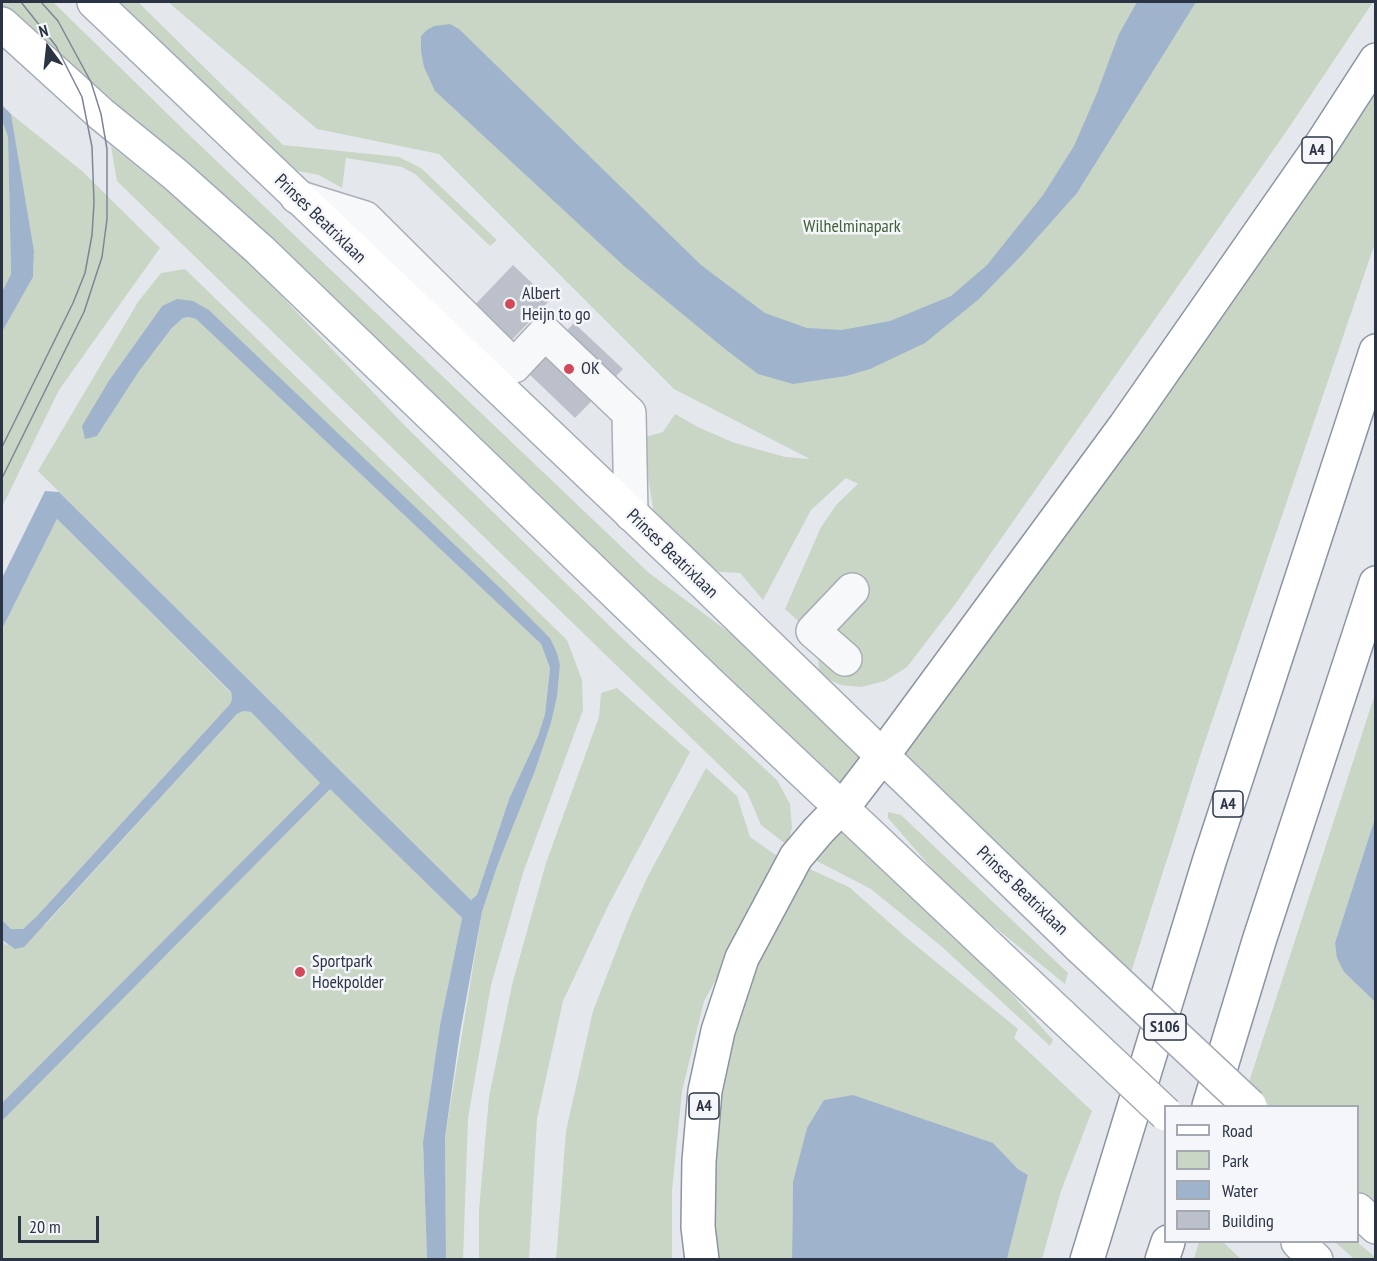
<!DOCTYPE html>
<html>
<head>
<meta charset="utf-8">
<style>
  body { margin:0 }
  #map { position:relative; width:1377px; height:1261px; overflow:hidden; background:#e4e7ec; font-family:"PT Sans Narrow",sans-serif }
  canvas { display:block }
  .frame { position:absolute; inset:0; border:3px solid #2b3445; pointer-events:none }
  .legend { position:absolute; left:1164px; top:1105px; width:195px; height:138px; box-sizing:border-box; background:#f4f6f9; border:2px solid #a4a8b1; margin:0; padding:8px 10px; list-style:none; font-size:18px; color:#2b3445 }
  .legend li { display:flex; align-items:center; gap:12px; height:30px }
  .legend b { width:30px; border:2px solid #a4a8b1 }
  .north { position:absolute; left:18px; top:18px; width:60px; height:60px; -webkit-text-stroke:4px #f4f6f9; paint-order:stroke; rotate:345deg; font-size:16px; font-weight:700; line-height:24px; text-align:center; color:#2b3445 }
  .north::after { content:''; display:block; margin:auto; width:21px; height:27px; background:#2b3445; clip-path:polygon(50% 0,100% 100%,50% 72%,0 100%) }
  .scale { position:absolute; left:18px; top:1216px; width:81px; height:27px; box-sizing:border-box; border:3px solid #2b3445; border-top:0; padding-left:8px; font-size:18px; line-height:21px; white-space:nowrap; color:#2b3445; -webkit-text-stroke:4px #f4f6f9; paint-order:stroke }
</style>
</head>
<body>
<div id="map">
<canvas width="1377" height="1261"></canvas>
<div class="frame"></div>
<ul class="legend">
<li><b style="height:8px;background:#fff"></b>Road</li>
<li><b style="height:16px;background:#c9d6c5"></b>Park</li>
<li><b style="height:16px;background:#9fb4cc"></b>Water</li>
<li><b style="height:16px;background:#bbc0ca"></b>Building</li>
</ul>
<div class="north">N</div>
<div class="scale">20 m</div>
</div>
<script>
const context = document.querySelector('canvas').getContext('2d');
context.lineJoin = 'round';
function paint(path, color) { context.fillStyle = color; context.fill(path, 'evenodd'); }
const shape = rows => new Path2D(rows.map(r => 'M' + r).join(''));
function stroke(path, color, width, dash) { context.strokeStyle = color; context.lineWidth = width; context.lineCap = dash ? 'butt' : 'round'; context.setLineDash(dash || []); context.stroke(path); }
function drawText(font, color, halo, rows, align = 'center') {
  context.font = font + ' "PT Sans Narrow",sans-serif'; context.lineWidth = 5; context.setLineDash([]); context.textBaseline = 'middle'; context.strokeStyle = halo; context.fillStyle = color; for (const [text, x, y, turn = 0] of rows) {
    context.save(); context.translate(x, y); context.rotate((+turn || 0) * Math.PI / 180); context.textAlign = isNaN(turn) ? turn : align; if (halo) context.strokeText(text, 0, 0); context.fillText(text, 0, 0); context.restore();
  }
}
const green = shape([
  [2,2,53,2,183,129,649,573,734,636,868,763,847,792,408,372,69,71,2,7],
  [120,2,138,2,283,145,399,157,421,168,497,240,490,246,415,174,402,167,346,158,342,188,319,175,289,169],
  [168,2,1373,2,1288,129,956,603,907,667,885,681,861,687,841,685,819,675,818,639,785,609,821,527,837,504,858,484,846,478,811,510,763,600,740,573,708,571,654,514,642,438,663,432,675,414,698,427,732,442,785,457,810,459,674,389,439,154,317,129],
  [1375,83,1375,243,1201,753,1131,972,901,750],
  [11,114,82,171,160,248,59,390,2,507,2,332,33,277,34,252],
  [2,120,8,137,11,274,2,292],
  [111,146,229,241,407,428,624,640,777,780,790,804,792,828,787,845,761,825,747,792,117,181],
  [185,269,567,640,582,680,583,710,523,873,491,985,468,1118,463,1259,446,1259,445,1137,482,912,498,864,535,771,551,723,557,697,560,665,550,638,209,310,162,306,110,379,97,436,138,371,161,339,183,318,189,317,196,319,541,644,550,668,545,714,538,736,509,799,477,895,471,900,38,471,138,302,161,273],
  [57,519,231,693,232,699,230,704,37,916,23,929,11,929,2,920,2,629],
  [617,688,690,752,608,906,563,1001,537,1119,529,1259,479,1259,479,1210,489,1097,512,985,546,863,599,717,601,693],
  [1375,694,1375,818,1335,943,1344,972,1375,1002,1375,1209,1358,1191,1358,1106,1270,1106,1248,1085],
  [243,711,251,712,320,783,2,1103,2,940,6,945,45,925,237,714],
  [706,768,737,796,750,837,783,860,704,1001,682,1091,672,1191,672,1259,556,1260,566,1131,593,1011,629,918,647,878],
  [330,788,462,918,440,1025,423,1142,427,1259,2,1260,2,1121],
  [888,812,901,815,1068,973,1065,984,955,895,888,818],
  [836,822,971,949,1053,1040,1050,1046,941,946,871,889,809,857],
  [803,866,849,887,908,939,1018,1029,1014,1038,1092,1111,1061,1191,1042,1259,1007,1259,1028,1175,1018,1169,993,1143,793,1182,792,1259,711,1260,707,1229,725,1054,764,941],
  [1199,1242,1223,1242,1241,1259,1194,1259],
  [1335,1242,1357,1242,1375,1257,1375,1259,1354,1259]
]);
const water = shape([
  [1137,2,1196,2,1077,193,1021,256,979,299,925,343,870,369,846,376,793,384,758,374,725,349,624,266,435,91,424,67,421,51,421,36,427,30,434,26,450,24,459,29,701,265,765,313,807,328,842,330,890,321,951,296,987,265,1043,195,1074,146,1097,93,1119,34],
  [2,105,11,114,34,251,33,277,2,332,2,292,11,274,8,137,2,120],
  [177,299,193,301,209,310,500,588,550,638,557,653,560,665,557,697,551,723,535,771,498,864,482,912,460,1033,445,1137,446,1259,427,1259,423,1142,440,1025,462,918,330,789,2,1121,2,1103,320,783,251,712,243,711,237,714,24,947,15,949,2,940,2,920,11,929,23,929,37,916,230,704,232,699,231,692,57,519,2,629,2,578,45,491,59,492,471,900,477,895,509,799,538,736,545,714,550,668,541,644,196,319,189,317,183,318,171,329,139,371,97,436,85,439,82,426,110,379,162,306],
  [1375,818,1375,1002,1344,972,1337,958,1335,943],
  [853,1095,993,1143,1018,1169,1028,1175,1007,1259,792,1259,793,1182,807,1128,824,1100]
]);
const building = shape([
  [513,265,550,300,507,345,470,310],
  [574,323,623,369,575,418,527,372]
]);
const minor = shape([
  [297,197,365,218,514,366,545,333,629,413,631,514],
  [845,659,813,631,852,590]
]);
const major = shape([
  [94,2,679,559,1080,947],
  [2,24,101,114,176,175,260,250,708,682,1062,1016],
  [1358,1210,1376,1227],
  [1298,1242,1316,1260]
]);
const highway = shape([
  [1209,1106,1259,941,1376,583],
  [702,1260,698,1227,699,1161,705,1091,718,1031,742,958,796,857,818,831,850,798,883,755,1125,426,1323,142,1376,60],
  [1087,1260,1209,862,1376,351],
  [1162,1260,1168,1242]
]);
const tram = shape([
  [2,447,73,303,85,273,92,235,94,203,92,147,82,97,56,46,21,2],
  [2,478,84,312,102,257,107,219,107,149,101,114,91,82,58,21,41,2]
]);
const majorBridge = shape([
  [1080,947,1250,1106],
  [1062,1016,1166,1114]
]);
const markers = [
  [510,304,6,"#d1495b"],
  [569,369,6,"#d1495b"],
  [300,972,6,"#d1495b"]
];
const shields = [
  [1317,150,30],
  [1228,804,30],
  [1165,1027,42],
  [704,1106,30]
];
const shieldNames = [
  ["A4",1317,150],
  ["A4",1228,804],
  ["S106",1165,1027],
  ["A4",704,1106]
];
const streetNames = [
  ["Prinses Beatrixlaan",320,219,44],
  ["Prinses Beatrixlaan",672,554,44],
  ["Prinses Beatrixlaan",1022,891,44]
];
const parkNames = [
  ["Wilhelminapark",852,227]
];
const poiNames = [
  ["Albert",522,294],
  ["Heijn to go",522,315],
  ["OK",581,369],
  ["Sportpark",312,962],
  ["Hoekpolder",312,983]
];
paint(green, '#c9d6c5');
paint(water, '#9fb4cc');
paint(building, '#bbc0ca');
stroke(minor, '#a9aeb7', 36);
stroke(major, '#a3abb8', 36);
stroke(highway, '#8b94a3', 36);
stroke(minor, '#f7f8fa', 33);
stroke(major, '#fff', 33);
stroke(highway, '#fff', 33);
stroke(tram, '#7d8696', 1.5);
stroke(majorBridge, '#a3abb8', 36, []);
stroke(majorBridge, '#fff', 33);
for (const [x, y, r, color] of markers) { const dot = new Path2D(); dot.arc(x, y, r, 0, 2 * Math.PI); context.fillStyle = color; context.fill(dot); stroke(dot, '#f4f6f9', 2); }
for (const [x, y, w] of shields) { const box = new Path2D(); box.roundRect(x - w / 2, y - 13, w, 26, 4.5); context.fillStyle = '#f4f6f9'; context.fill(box); stroke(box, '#2b3445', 1.5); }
drawText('bold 16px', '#2b3445', null, shieldNames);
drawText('18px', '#2b3445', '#f4f6f9', streetNames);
drawText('18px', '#3f6138', '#f4f6f9', parkNames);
drawText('18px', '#2b3445', '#f4f6f9', poiNames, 'left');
</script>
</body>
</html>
